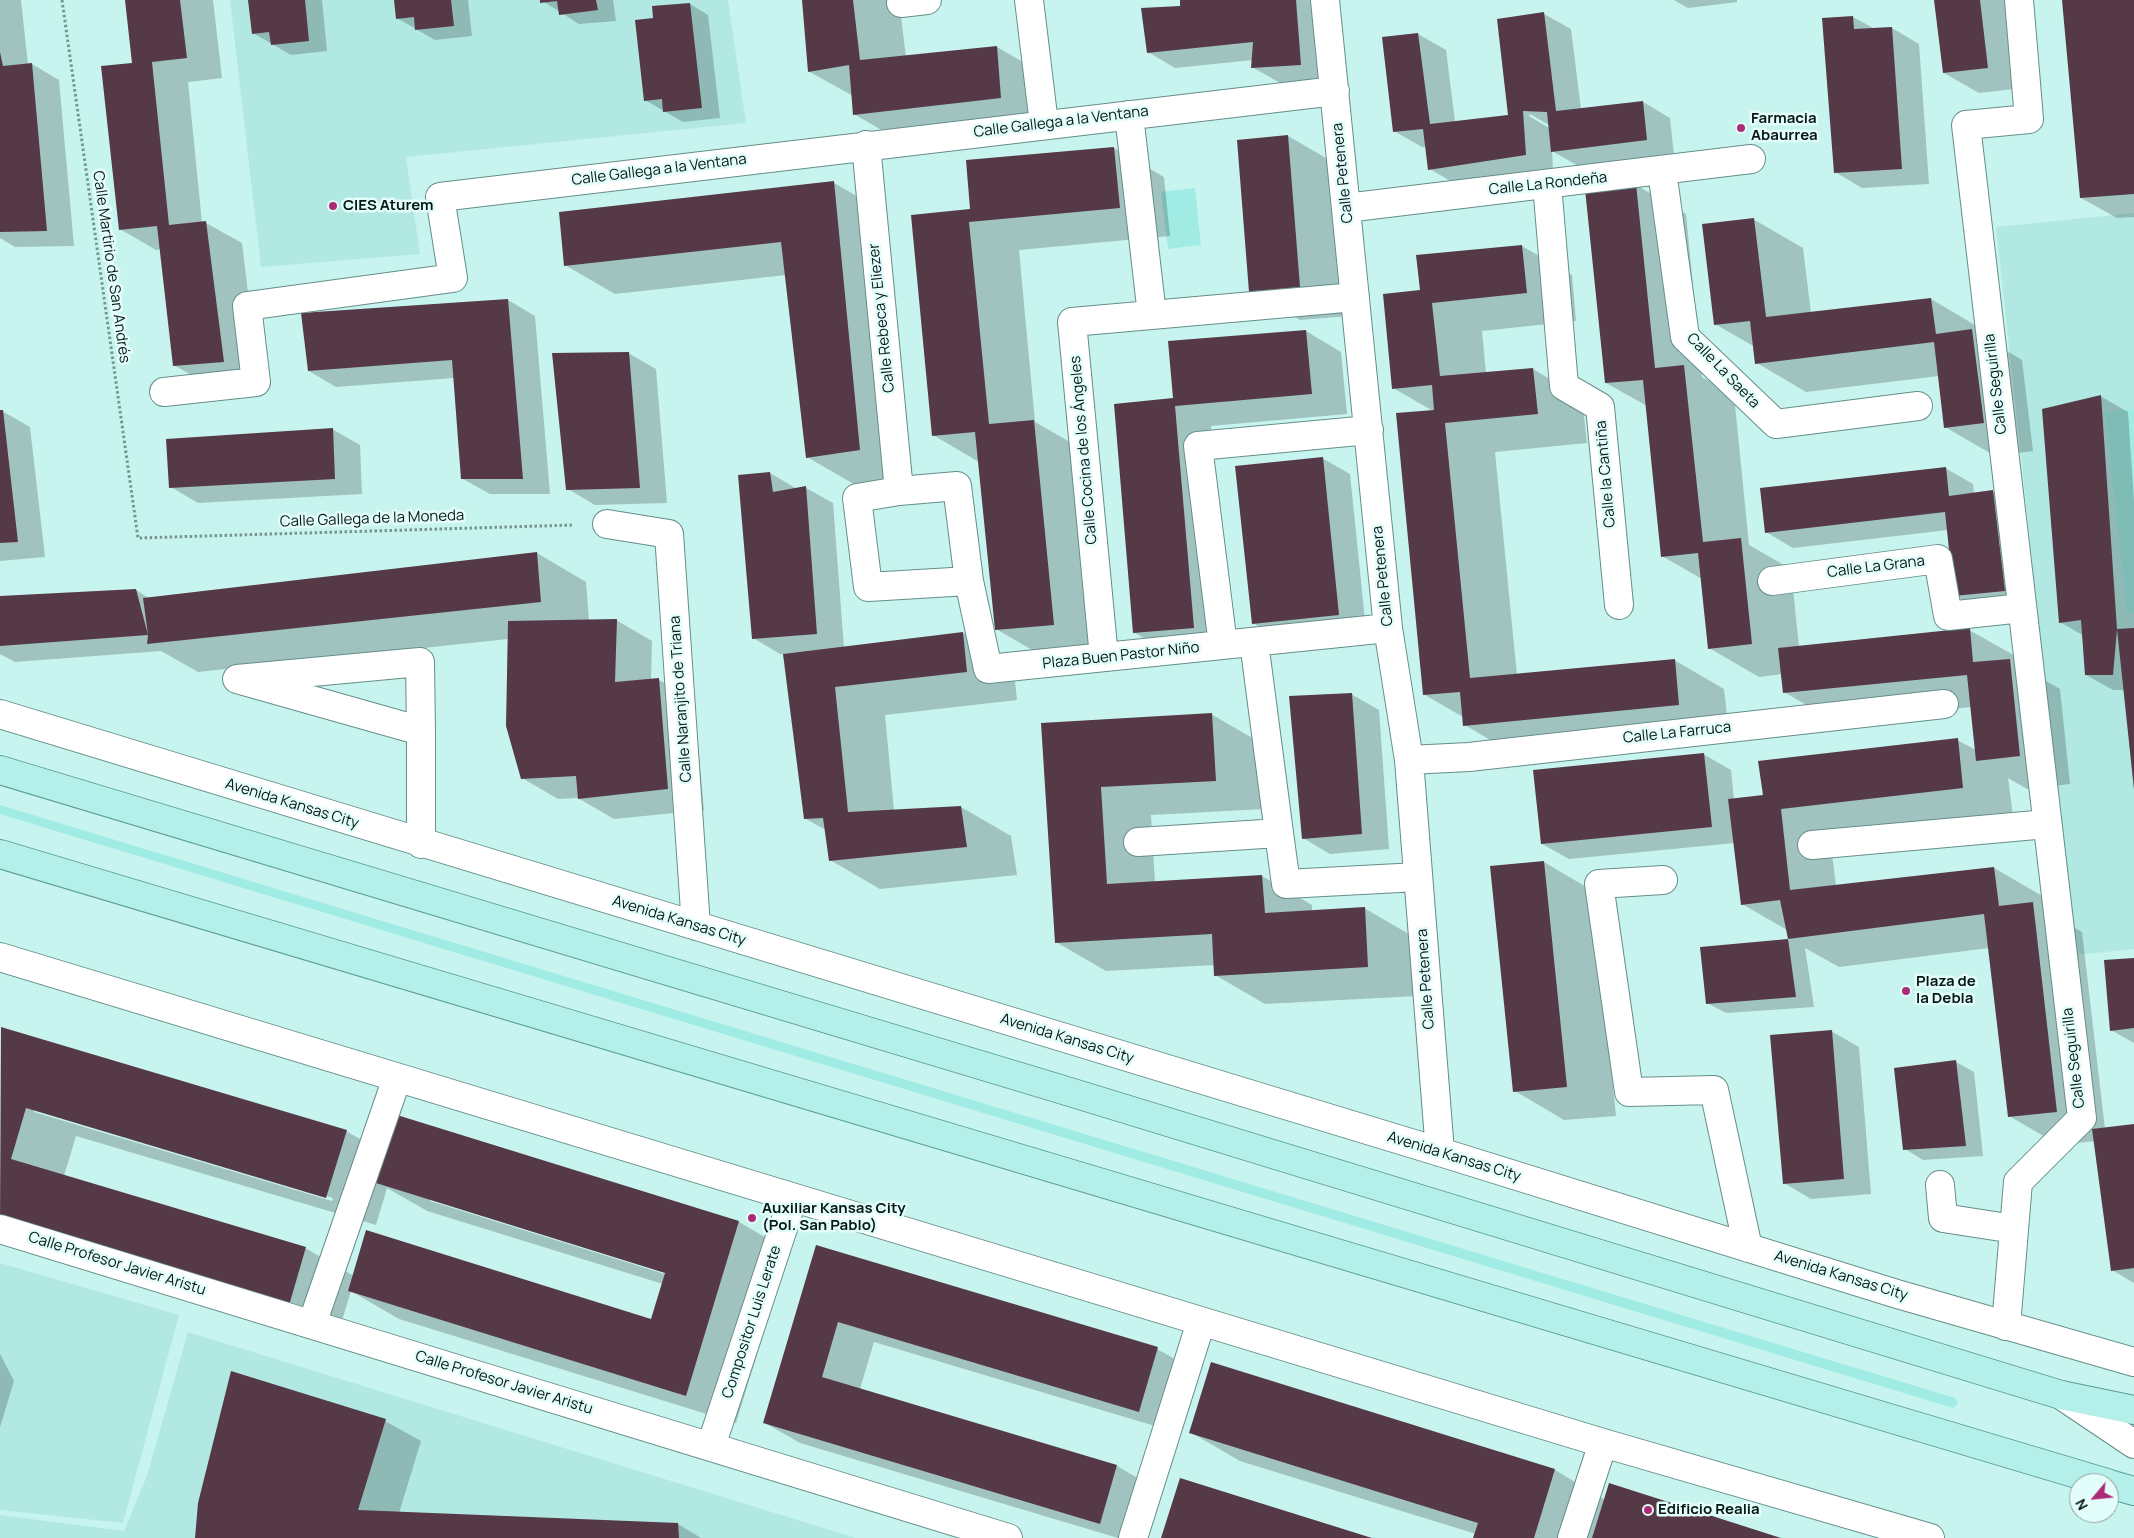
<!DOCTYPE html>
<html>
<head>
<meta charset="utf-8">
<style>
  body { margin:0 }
  #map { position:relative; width:2134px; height:1538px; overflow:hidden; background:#c8f4ef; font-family:Manrope,sans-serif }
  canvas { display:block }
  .north { position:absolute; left:2069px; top:1473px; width:50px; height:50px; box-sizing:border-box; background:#e3fdfa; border:1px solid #8ba19e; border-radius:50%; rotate:242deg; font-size:14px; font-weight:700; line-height:20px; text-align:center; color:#071715 }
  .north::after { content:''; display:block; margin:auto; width:18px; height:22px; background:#ac2b79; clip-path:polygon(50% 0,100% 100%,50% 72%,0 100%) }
</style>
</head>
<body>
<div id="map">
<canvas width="2134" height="1538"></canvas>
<div class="north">N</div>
</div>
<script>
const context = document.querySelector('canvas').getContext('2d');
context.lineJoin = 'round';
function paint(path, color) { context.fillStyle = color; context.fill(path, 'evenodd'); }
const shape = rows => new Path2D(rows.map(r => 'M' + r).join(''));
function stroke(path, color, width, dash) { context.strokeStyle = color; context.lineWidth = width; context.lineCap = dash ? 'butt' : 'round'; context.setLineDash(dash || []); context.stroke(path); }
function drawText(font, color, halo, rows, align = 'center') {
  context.font = font + ' Manrope,sans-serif'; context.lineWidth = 5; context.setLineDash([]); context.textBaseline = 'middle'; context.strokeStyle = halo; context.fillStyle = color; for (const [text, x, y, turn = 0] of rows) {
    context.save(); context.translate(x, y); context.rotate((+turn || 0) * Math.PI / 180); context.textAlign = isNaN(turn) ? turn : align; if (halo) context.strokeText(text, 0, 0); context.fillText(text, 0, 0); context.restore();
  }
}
const built = shape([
  [230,0,728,0,746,123,406,157,420,254,261,267],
  [2134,213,2134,949,2075,955,1996,227],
  [0,1263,179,1315,123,1523,0,1510],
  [188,1332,856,1538,0,1538,0,1515,124,1531,147,1476]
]);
const green = shape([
  [1195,188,1201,245,1168,249,1161,192],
  [2134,409,2134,613,2127,613,2105,411],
  [0,805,1955,1398,1958,1403,1953,1408,0,814]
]);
const shadow = shape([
  [0,0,21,0,28,65,32,64,59,80,74,246,15,247,0,238],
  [126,0,213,0,222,78,188,82,202,223,206,223,242,243,259,382,210,386,174,365,161,249,156,250,120,229,133,65],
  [249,0,322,0,327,51,291,55,253,33],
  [395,0,468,0,472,36,435,40,397,18],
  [541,0,613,0,616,21,579,24],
  [803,0,899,0,906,57,997,47,1047,76,1050,126,904,143,854,114,853,96,810,72],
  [1181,0,1309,0,1322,8,1328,80,1280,83,1252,67,1253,60,1175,68,1148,52,1181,7],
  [1674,0,1737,0,1737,2,1688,8],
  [1935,0,2013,0,2023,88,1979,93,1944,73],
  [2063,0,2134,0,2134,217,2117,218,2081,198],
  [690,4,708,15,720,118,683,122,645,100,654,19],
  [1544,14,1571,29,1581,109,1643,102,1670,118,1674,155,1580,167,1552,151,1553,170,1457,185,1430,169,1427,147,1422,147,1394,131,1418,34,1446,50,1455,122,1509,116],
  [1530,114,1549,125,1549,128,1529,116],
  [1853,17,1875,29,1892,28,1919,44,1929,184,1862,188,1835,172,1824,19],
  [1288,136,1338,165,1349,316,1300,320,1250,291],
  [1114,148,1164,177,1170,236,1019,250,1035,422,1084,450,1103,653,1046,658,996,629,979,462,933,435,912,216,972,210],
  [834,183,883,211,909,478,857,486,807,457,786,275,615,294,565,265],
  [1636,185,1686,214,1702,377,1734,395,1749,545,1791,569,1799,647,1969,630,2019,658,2020,666,2060,689,2070,784,2027,789,2008,778,2013,816,1830,837,1836,886,1994,868,2044,897,2045,911,2082,932,2105,1129,2134,1125,2134,1283,2112,1270,2095,1141,2059,1145,2009,1116,1989,948,1839,967,1805,948,1814,1007,1726,1013,1707,1003,1702,948,1789,940,1787,930,1742,904,1735,843,1569,859,1542,844,1703,754,1731,770,1734,800,1764,796,1957,740,1976,750,1972,707,1834,721,1784,692,1782,674,1759,677,1709,648,1702,579,1662,556,1647,406,1606,383],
  [1753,219,1803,248,1811,313,1931,299,1980,328,1982,336,2022,360,2033,451,1995,456,1945,427,1939,376,1806,392,1757,363,1755,347,1715,324],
  [1522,246,1572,275,1576,321,1482,331,1486,373,1533,369,1582,398,1587,443,1495,452,1517,675,1674,660,1724,689,1729,733,1514,754,1465,725,1463,717,1425,695,1433,411,1393,388,1421,291],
  [508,300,535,316,550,494,490,494,463,479,454,378,336,387,309,371],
  [1306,331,1341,352,1347,414,1211,426,1229,648,1170,653,1135,633,1175,400],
  [628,353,656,369,667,503,595,505,568,489],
  [2100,396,2128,412,2134,501,2134,790,2124,690,2113,690,2086,675,2084,636,2060,622],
  [2,411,30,427,45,557,0,561,0,412],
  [332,429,360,445,362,494,198,503,171,487],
  [1322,458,1350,474,1366,630,1280,639,1253,623],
  [1945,468,1973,484,1974,494,1993,492,2020,507,2032,606,1983,612,1955,596,1948,530,1793,548,1766,532],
  [770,473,797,489,806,488,833,503,844,648,963,633,1013,662,1017,700,885,715,894,811,961,807,1011,836,1017,875,880,889,830,860,826,830,806,819,784,654,780,654,753,638],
  [537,553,586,582,589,621,616,620,652,641,651,680,659,680,694,700,704,810,614,819,578,798,558,799,522,778,508,639,198,672,161,651,15,662,0,654,0,597,136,590,150,599],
  [1351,694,1379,710,1389,849,1330,854,1303,838],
  [1211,714,1261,743,1265,809,1151,815,1155,882,1262,876,1312,905,1312,911,1364,908,1414,937,1417,996,1265,1004,1215,975,1215,965,1106,971,1056,942,1042,724],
  [1544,862,1593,891,1616,1116,1564,1120,1515,1091],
  [2134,959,2134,1043,2111,1030],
  [2,1029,346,1131,386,1154,398,1117,739,1222,789,1251,736,1423,399,1319,351,1291,337,1337,0,1236],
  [34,1109,333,1198,332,1201,34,1112],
  [76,1136,376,1225,387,1188,427,1211,663,1284,652,1321,354,1276,305,1248,64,1176],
  [430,1198,671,1273,671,1276,430,1201],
  [1831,1031,1859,1047,1871,1194,1811,1199,1784,1183],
  [1956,1062,1974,1072,1983,1156,1923,1160,1905,1149],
  [816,1247,1157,1349,1193,1369,1175,1432,874,1342,860,1389,1117,1466,1153,1487,1137,1538,1118,1538,800,1443,765,1423],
  [0,1354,14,1381,0,1427],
  [1211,1364,1555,1470,1605,1500,1778,1538,1474,1538,1476,1534,1240,1461,1190,1432],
  [385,1421,421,1441,399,1513,678,1524,701,1538,196,1538]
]);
const building = shape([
  [125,0,180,0,187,58,152,62,169,225,206,221,224,362,173,366,157,226,119,230,101,66,132,63],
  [248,0,305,0,309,41,271,45,269,32,252,34],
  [394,0,451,0,454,26,415,30,414,17,396,19],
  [540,0,596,0,598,10,559,15,557,1,540,3],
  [802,0,853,0,860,60,997,46,1001,98,853,115,849,65,808,72],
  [1180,0,1296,0,1301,65,1251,68,1253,42,1147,53,1141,8,1180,6],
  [1934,0,1980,0,1988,68,1943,73],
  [2062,0,2134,0,2134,194,2080,198],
  [690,3,702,108,663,112,662,99,644,101,635,20,653,18,652,6],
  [1544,12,1556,111,1643,101,1647,140,1551,152,1547,112,1523,111,1526,155,1428,170,1423,129,1393,132,1382,37,1418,33,1430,124,1508,115,1497,19],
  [1853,16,1854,29,1892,27,1902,169,1834,173,1822,18],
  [0,52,3,66,32,63,47,231,0,232],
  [1288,135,1300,287,1249,292,1237,140],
  [1114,147,1120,208,969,222,989,424,1034,420,1054,625,995,630,975,432,932,436,911,215,970,209,966,160],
  [834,181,860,450,806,458,781,242,564,266,559,212],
  [1636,184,1655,368,1684,365,1703,542,1741,538,1752,644,1708,649,1698,553,1661,557,1643,380,1605,383,1585,189],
  [1754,218,1766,317,1931,298,1936,334,1972,329,1984,423,1944,428,1934,342,1755,364,1750,321,1714,325,1702,224],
  [1522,245,1527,293,1432,303,1440,376,1533,368,1538,414,1445,423,1470,678,1675,659,1679,705,1463,726,1460,692,1423,695,1396,413,1434,410,1432,385,1392,389,1383,294,1420,290,1416,255],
  [508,299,523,479,461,479,452,360,308,371,301,313],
  [1306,330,1312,394,1175,406,1194,628,1133,633,1114,404,1173,398,1168,341],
  [629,352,640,488,566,490,552,353],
  [2101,395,2117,629,2134,628,2134,789,2117,629,2113,675,2085,675,2081,620,2059,623,2042,409],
  [0,410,3,410,18,542,0,543],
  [333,428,335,479,169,488,166,439],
  [1323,457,1339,615,1252,624,1235,466],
  [1946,467,1949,496,1993,490,2005,591,1954,596,1945,512,1765,533,1760,488],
  [770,472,773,492,806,486,817,634,752,639,738,475],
  [537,552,541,602,147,644,148,635,0,646,0,596,136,589,148,635,143,598],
  [617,619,615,682,659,678,668,789,578,799,576,776,521,779,506,726,508,621],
  [1970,628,1973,662,2010,659,2020,756,1976,761,1967,675,1783,693,1778,648],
  [963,632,967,672,835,687,848,812,961,806,967,847,829,861,823,818,804,819,783,654],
  [1352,693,1362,834,1302,839,1289,696],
  [1212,713,1216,781,1101,787,1107,884,1262,875,1265,913,1365,907,1368,967,1214,976,1212,934,1055,943,1041,723],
  [1958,738,1963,788,1781,809,1790,890,1994,867,1999,906,2033,902,2057,1112,2008,1117,1984,914,1788,939,1780,900,1741,905,1728,799,1763,795,1758,761],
  [1704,753,1712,827,1541,844,1533,770],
  [1544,861,1567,1087,1513,1092,1490,866],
  [1788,939,1796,997,1706,1004,1700,947],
  [2134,958,2134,1028,2110,1031,2104,960],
  [1,1027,347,1130,326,1198,26,1108,11,1159,306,1247,288,1309,0,1224],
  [1832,1030,1844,1179,1783,1184,1770,1035],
  [1956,1060,1966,1146,1903,1150,1894,1068],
  [397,1115,739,1221,686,1396,348,1291,366,1230,651,1319,665,1273,376,1183],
  [2134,1124,2134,1268,2111,1271,2092,1129],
  [816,1245,1158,1347,1139,1412,838,1322,822,1377,1117,1465,1100,1524,763,1423],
  [1211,1362,1555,1469,1534,1538,1473,1538,1478,1523,1189,1433],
  [231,1371,386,1419,358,1510,678,1523,679,1538,195,1538,198,1503],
  [1180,1478,1372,1538,1161,1538],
  [1609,1483,1781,1538,1592,1538]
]);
const path = shape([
  [62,0,138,538,574,525]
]);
const minor = shape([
  [1029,0,1044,124],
  [1325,0,1388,628,1409,760,1440,1152],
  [901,3,927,0],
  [1129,115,1152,315],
  [866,145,899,491],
  [1662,171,1685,337,1776,424,1918,406],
  [1547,184,1564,386,1600,407,1619,605],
  [1346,208,1751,159],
  [164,392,256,382,247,306,453,278,440,197,1335,91],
  [607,524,669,534,696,926],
  [969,581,868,587,857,498,899,491,957,486,969,581,988,669,1388,628],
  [1772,581,1938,559,1948,616,2022,608],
  [1223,645,1198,446,1369,430],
  [1104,657,1072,322,1355,297],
  [420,662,421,731,237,679,420,662],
  [0,714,1440,1152,1897,1294,2134,1362],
  [421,731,421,844],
  [1409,760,1469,757,1944,704],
  [1279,833,1286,884,1418,877],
  [1138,842,1279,833,1254,642],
  [1812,845,2047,824],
  [1663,880,1599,884,1629,1092,1714,1090,1748,1248],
  [0,957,1603,1443,1930,1538],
  [1940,1185,1943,1218,2014,1229],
  [0,1229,1008,1538],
  [312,1324,397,1078],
  [2006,1326,2018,1182,2082,1118,1966,125,2029,119,2019,0],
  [2061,1395,2134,1444],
  [711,1446,793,1198],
  [1133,1538,1201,1322],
  [1572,1538,1603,1443]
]);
const major = shape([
  [0,770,1060,1089,2061,1395,2134,1410],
  [0,854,2107,1483],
  [2109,1484,2134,1491]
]);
const markers = [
  [1741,128,5,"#ac2b79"],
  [333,206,5,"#ac2b79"],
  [1906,991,5,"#ac2b79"],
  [752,1218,5,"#ac2b79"],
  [1648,1510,5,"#ac2b79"]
];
const poiNames = [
  ["Farmacia",1751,119],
  ["Abaurrea",1751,136],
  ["CIES Aturem",343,206],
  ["Plaza de",1916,982],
  ["la Debla",1916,999],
  ["Auxiliar Kansas City",762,1209],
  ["(Pol. San Pablo)",762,1226],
  ["Edificio Realia",1658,1510]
];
const streetNames = [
  ["Calle Gallega a la Ventana",1061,122,-7],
  ["Calle Gallega a la Ventana",659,170,-7],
  ["Calle Petenera",1343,173,-96],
  ["Calle La Rondeña",1548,184,-6],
  ["Calle Martirio de San Andrés",111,267,82],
  ["Calle Rebeca y Eliezer",882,318,-96],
  ["Calle La Saeta",1723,371,46],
  ["Calle Seguirilla",1996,384,-97],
  ["Calle Cocina de los Ángeles",1084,450,-95],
  ["Calle la Cantiña",1606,474,-95],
  ["Calle Gallega de la Moneda",372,519,-2],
  ["Calle La Grana",1876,567,-7],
  ["Calle Petenera",1383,576,-96],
  ["Plaza Buen Pastor Niño",1121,656,-6],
  ["Calle Naranjito de Triana",681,699,-94],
  ["Calle La Farruca",1677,733,-6],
  ["Avenida Kansas City",292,804,17],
  ["Avenida Kansas City",679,921,17],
  ["Calle Petenera",1426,979,-94],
  ["Avenida Kansas City",1067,1039,17],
  ["Calle Seguirilla",2074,1058,-97],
  ["Avenida Kansas City",1454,1157,17],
  ["Calle Profesor Javier Aristu",117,1264,17],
  ["Avenida Kansas City",1841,1276,17],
  ["Compositor Luis Lerate",752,1322,-72],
  ["Calle Profesor Javier Aristu",504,1383,17]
];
paint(built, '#b2e8e2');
paint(green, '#a0ece4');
paint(shadow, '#0003');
paint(building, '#553947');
stroke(minor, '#658e89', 30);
stroke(major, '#589d96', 30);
stroke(path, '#759591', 3, [2.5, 2.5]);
stroke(minor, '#fff', 28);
stroke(major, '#b5efe9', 28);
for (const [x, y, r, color] of markers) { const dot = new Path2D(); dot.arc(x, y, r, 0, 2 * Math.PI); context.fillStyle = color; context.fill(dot); stroke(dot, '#e3fdfa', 2); }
drawText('bold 15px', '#071715', '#e3fdfa', poiNames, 'left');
drawText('15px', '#071715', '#e3fdfa', streetNames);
</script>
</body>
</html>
